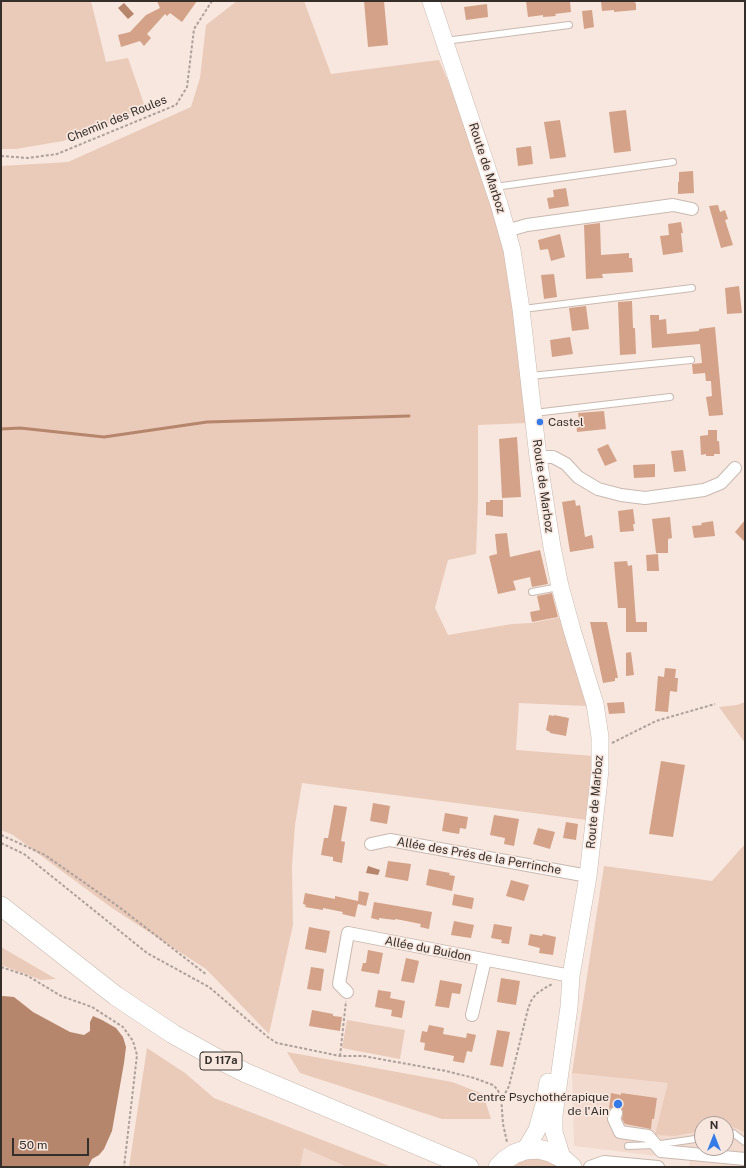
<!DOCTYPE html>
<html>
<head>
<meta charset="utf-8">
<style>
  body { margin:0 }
  #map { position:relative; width:746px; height:1168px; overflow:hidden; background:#f8e7df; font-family:"Public Sans",sans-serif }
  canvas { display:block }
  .frame { position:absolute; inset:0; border:2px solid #352f2b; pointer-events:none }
  .north { position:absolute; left:694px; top:1116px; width:40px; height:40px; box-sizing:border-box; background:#f8e7df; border:1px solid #aa9d97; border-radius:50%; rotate:0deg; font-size:11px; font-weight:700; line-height:16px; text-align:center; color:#352f2b }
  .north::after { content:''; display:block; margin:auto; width:14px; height:18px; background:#357be8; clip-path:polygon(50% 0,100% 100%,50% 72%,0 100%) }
  .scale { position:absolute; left:12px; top:1138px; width:77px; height:18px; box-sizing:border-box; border:2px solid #352f2b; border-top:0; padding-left:5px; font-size:12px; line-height:14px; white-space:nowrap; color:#352f2b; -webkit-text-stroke:3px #f8e7df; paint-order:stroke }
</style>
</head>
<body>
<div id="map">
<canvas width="746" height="1168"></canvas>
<div class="frame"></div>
<div class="north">N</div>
<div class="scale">50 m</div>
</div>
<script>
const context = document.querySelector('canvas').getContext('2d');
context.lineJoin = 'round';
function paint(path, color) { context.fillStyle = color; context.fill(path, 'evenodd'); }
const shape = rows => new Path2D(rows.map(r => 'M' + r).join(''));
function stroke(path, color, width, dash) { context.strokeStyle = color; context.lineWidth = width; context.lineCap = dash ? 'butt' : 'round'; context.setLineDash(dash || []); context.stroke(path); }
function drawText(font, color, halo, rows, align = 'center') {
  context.font = font + ' "Public Sans",sans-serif'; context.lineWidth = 3.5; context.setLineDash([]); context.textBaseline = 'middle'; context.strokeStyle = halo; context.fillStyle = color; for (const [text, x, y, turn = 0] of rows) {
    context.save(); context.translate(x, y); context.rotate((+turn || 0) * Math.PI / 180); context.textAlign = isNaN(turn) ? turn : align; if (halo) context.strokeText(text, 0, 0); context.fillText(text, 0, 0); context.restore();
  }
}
const built = shape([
  [572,1073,668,1083,675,1136,702,1131,702,1148,726,1148,726,1126,730,1126,745,1131,745,1167,689,1167,690,1160,574,1146],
  [304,1148,347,1167,300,1167]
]);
const green = shape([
  [1,1,91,1,106,62,128,58,145,107,102,127,63,141,16,149,1,149],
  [237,1,304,1,331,74,439,60,461,111,495,213,506,259,515,314,527,423,478,425,478,501,476,554,448,560,435,608,448,635,512,624,532,623,561,617,586,706,519,703,516,750,594,756,587,820,302,783,295,825,292,866,293,925,269,1034,206,969,112,908,13,835,1,830,1,166,68,162,191,107,200,78,206,25],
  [745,702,745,743,719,707,737,705],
  [745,844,745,1132,730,1126,726,1126,726,1124,702,1124,702,1131,675,1136,655,1135,668,1083,572,1073,604,866,712,881],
  [1,947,56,979,41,980,1,965],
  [347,1020,405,1030,400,1059,342,1048],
  [147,1048,185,1073,214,1098,392,1167,347,1167,304,1148,300,1167,129,1167],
  [287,1052,452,1082,483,1094,491,1119,442,1119,300,1073],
  [540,1158,552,1162,560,1167,514,1167,518,1163,528,1159]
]);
const water = shape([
  [124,3,134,14,128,19,118,8],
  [368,866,380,870,378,875,366,873],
  [3,996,14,997,33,1012,70,1032,84,1035,90,1031,90,1022,93,1016,102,1020,116,1028,123,1037,126,1047,124,1063,112,1131,104,1149,99,1155,92,1159,88,1167,1,1167,1,997]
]);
const stream = shape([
  [1,429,20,428,104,437,207,422,409,416]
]);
const building = shape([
  [157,1,197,1,182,22,170,13,167,16,165,14,147,34,151,38,144,46,140,41,121,47,118,35,130,32,146,15,160,8],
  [364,1,384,1,388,45,368,47],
  [526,1,570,1,571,12,555,14,556,16,543,17,543,15,528,17],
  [601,1,634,1,636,4,636,10,614,12,614,10,602,11],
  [487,4,488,17,466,20,464,7],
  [592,10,594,27,584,29,582,11],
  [626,110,631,151,614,153,609,112],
  [560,120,566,157,550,159,544,122],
  [531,146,533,164,518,166,516,148],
  [693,171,694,193,678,194,678,182,679,182,679,172],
  [566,188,569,206,549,209,547,198,554,197,553,190],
  [718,205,720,212,725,210,728,219,725,220,733,245,721,248,709,206],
  [681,222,683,233,681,233,683,252,663,255,660,236,669,235,668,224],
  [600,223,601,255,629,253,629,258,632,258,633,272,602,274,603,278,586,279,584,225],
  [560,234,565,257,551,261,548,249,540,250,538,240],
  [554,274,557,297,544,299,541,275],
  [739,286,742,313,727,314,725,288],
  [632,301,633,328,635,328,636,354,620,355,618,302],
  [586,306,589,329,572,331,569,308],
  [650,315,659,315,659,320,666,319,667,334,699,331,699,329,715,327,723,415,709,416,706,397,712,396,711,381,706,381,705,373,693,374,692,364,702,363,700,344,652,348],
  [570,337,573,354,552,357,550,340],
  [604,411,606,429,577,432,576,419,579,419,578,413],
  [708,430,717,430,717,441,719,441,720,454,714,454,714,456,706,456,706,454,701,455,700,436,708,435],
  [517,437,521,497,502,498,499,439],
  [608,444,617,461,605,466,597,449],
  [683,450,686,471,674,472,671,451],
  [655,464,655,477,634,478,633,465],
  [490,500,503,500,503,517,486,515,486,502,490,502],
  [575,500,576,506,580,505,585,537,592,535,594,548,570,552,562,502],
  [633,509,635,524,633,524,634,531,620,532,618,511],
  [670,517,672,538,668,539,668,553,656,553,652,519],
  [745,520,745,542,735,532],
  [713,521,715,536,694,538,692,526,702,525,701,523],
  [507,533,510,557,540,550,548,584,532,587,530,577,513,581,516,590,498,594,489,556,497,554,495,534],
  [658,554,659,571,647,571,646,555],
  [627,561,628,566,632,565,636,622,647,622,647,632,626,632,626,608,618,608,614,562],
  [552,593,558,617,532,622,530,612,540,610,537,596],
  [590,622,607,622,618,678,615,678,615,681,603,683],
  [631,652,634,675,626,676,626,653],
  [665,668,676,669,675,678,678,678,677,692,670,691,668,712,655,711,658,676,664,677],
  [624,702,625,713,609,714,607,703],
  [549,715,554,716,554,715,569,718,566,736,550,733,550,732,546,730],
  [661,761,685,765,673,837,649,834],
  [373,803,390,806,387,824,370,821],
  [334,805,347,807,341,841,345,842,342,863,333,861,333,857,321,855,324,838,328,838],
  [445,813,468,817,466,829,460,828,459,834,442,831],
  [494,815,519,819,514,846,504,844,505,838,490,835],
  [566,822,578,824,576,840,563,838],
  [538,828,555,832,550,849,533,844],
  [388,861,411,864,408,881,385,877],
  [429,869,450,873,449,875,455,876,452,891,426,885],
  [511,880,529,885,524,901,506,896],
  [359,891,369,893,366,906,358,904,355,917,342,914,343,912,323,908,323,910,305,907,306,905,303,904,305,893,335,899,335,896,358,901],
  [454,894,474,898,472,909,452,905],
  [374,902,432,912,429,929,420,927,421,924,401,920,395,919,395,920,379,918,379,920,371,918],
  [454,921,474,925,471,938,451,935],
  [494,924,512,927,509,944,501,943,502,940,491,938],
  [309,927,330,931,326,953,305,949],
  [530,934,542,936,543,934,556,937,553,955,539,953,540,948,528,945],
  [368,950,383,953,379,974,361,971,363,963,366,963],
  [406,958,419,961,414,983,401,981],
  [311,967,324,969,321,991,307,989],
  [501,978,520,981,516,1005,497,1002],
  [440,980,462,984,460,994,452,993,449,1008,435,1006],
  [378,990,391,992,390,998,405,1001,402,1018,391,1016,392,1010,375,1007],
  [312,1010,333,1014,333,1016,342,1017,340,1031,309,1026],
  [429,1025,444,1028,443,1034,466,1038,467,1033,476,1035,472,1052,467,1051,464,1063,453,1061,454,1056,424,1050,425,1043,420,1042,422,1031,427,1032],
  [497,1030,510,1032,503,1067,490,1065],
  [611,1093,621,1095,621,1093,657,1098,654,1119,652,1119,651,1129,625,1124,622,1119,623,1112,621,1108,615,1106,609,1109]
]);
const path = shape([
  [1,156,28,158,57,154,176,105,187,87,194,29,212,1],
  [612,743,656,721,715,704],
  [1,835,45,855,119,907,207,975],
  [1,843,24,854,147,953,209,987,269,1038,277,1043,340,1056,363,1056,446,1071,474,1078,493,1085,497,1089,501,1096,503,1124,507,1142],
  [1,967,28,976,61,996,92,1007,123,1027,133,1041,137,1055,124,1167],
  [340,1056,346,1001],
  [501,1096,506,1092,509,1086,528,1009,531,1001,536,994,548,986,553,984]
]);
const lane = shape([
  [445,41,569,25],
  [495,187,673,162],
  [523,309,692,288],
  [530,376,691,360],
  [534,413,670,397],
  [532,592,559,587],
  [726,1134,733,1133,745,1142],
  [628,1146,654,1145,702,1138]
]);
const street = shape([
  [506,231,527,225,673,205,692,209],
  [538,457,553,457,566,464,578,477,598,489,621,495,645,498,704,490,721,483,735,468],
  [371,844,390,840,588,876],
  [347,992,339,984,348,933,571,976],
  [472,1015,485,960],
  [616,1113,614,1119,620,1132,648,1136,661,1151,745,1159],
  [590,1167,604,1162,658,1167]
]);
const secondary = shape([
  [431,1,499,204,512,250,521,309,538,457,552,547,560,586,572,630,595,704,600,737,600,770,588,876,571,976,569,1007,554,1115,554,1132,562,1158],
  [525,1150,537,1130,545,1101,548,1082]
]);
const primary = shape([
  [1,906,116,996,173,1034,216,1058,246,1073,469,1167],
  [498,1167,505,1160,514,1154,525,1150,538,1149,550,1152,562,1158,572,1167]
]);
const markers = [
  [540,422,4,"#357be8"],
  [618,1104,5,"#357be8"]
];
const shields = [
  [221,1061,42]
];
const shieldNames = [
  ["D 117a",221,1061]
];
const streetNames = [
  ["Chemin des Roules",117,119,-22],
  ["Route de Marboz",487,168,72],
  ["Route de Marboz",543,486,82],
  ["Route de Marboz",595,802,-85],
  ["Allée des Prés de la Perrinche",479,856,10],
  ["Allée du Buidon",428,949,11]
];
const poiNames = [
  ["Castel",548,422],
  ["Centre Psychothérapique",609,1097,"right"],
  ["de l'Ain",609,1111,"right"]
];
paint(built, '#f2dace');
paint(green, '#eacab9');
paint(water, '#b5856c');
stroke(stream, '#b5856c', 3);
paint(building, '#d3a288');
stroke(lane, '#c9b9b0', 8);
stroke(street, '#c9b9b0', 14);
stroke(secondary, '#c9b9b0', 18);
stroke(primary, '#c9b9b0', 20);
stroke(path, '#ada09a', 2, [3, 2]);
stroke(lane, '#fff', 6);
stroke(street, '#fff', 12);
stroke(secondary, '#fff', 17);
stroke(primary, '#fff', 19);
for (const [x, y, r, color] of markers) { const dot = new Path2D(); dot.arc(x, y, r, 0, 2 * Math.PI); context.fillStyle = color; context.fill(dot); stroke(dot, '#f8e7df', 1.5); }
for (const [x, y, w] of shields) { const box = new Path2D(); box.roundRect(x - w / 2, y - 9, w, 18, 3); context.fillStyle = '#f8e7df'; context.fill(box); stroke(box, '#352f2b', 1); }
drawText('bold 11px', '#352f2b', null, shieldNames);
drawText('12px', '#352f2b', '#f8e7df', streetNames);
drawText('12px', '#352f2b', '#f8e7df', poiNames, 'left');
</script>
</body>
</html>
